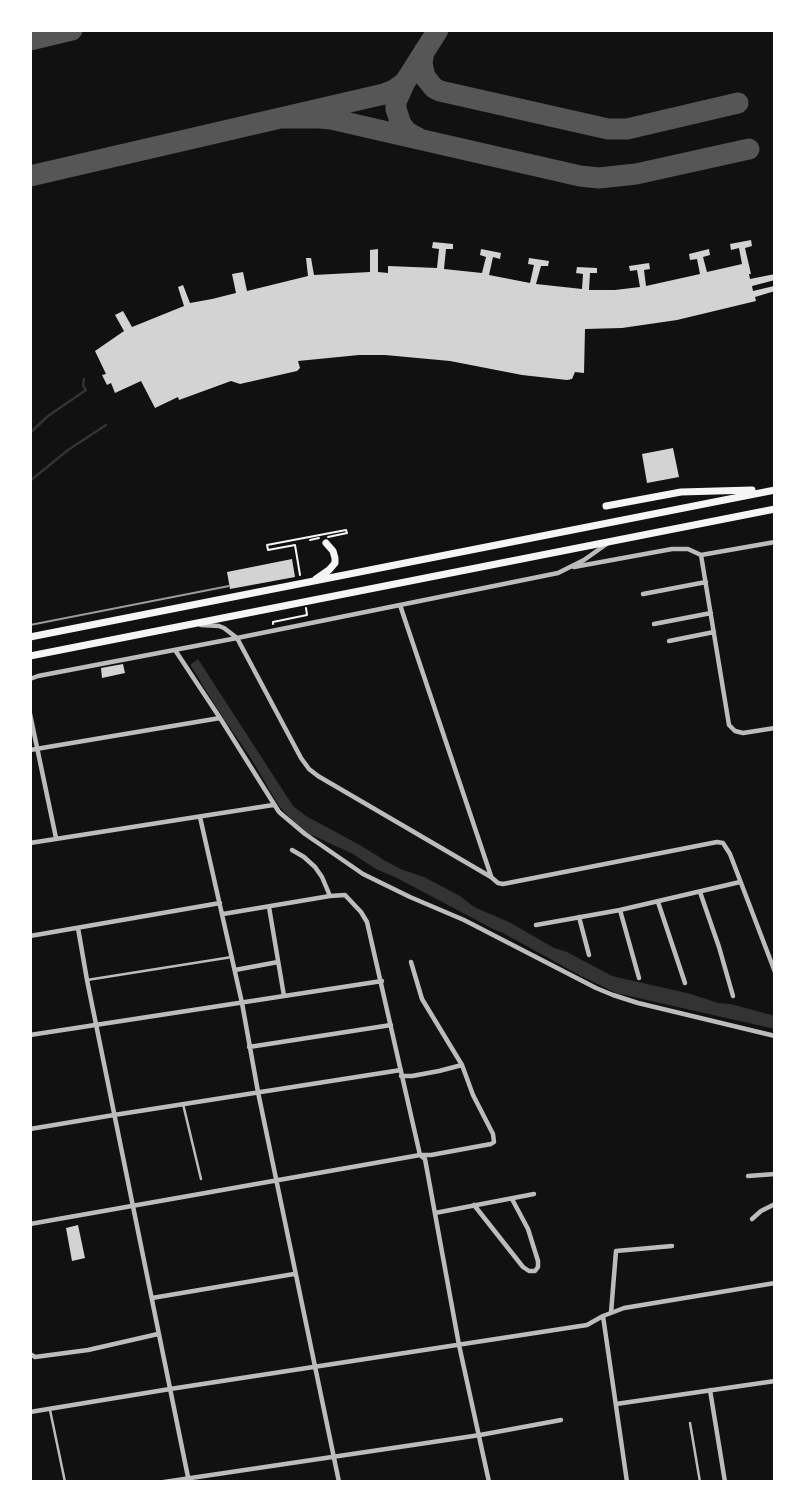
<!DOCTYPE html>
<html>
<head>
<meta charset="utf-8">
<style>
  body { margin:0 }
  #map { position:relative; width:805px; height:1512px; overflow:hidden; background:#111; font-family:Helvetica,sans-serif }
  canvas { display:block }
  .frame { position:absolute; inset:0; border:32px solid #fff; pointer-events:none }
</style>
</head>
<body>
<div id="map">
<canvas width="805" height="1512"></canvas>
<div class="frame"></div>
</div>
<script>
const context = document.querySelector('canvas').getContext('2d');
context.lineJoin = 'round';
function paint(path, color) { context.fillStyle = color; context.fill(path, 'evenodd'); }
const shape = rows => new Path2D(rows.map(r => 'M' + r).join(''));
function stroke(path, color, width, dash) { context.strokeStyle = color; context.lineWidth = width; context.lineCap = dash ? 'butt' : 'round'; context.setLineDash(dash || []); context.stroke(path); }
const water = shape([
  [198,659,293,806,306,816,358,844,381,858,391,866,424,877,460,896,474,907,509,922,554,948,567,952,612,976,691,994,718,1003,731,1004,775,1016,775,1029,616,993,581,976,503,933,495,930,395,877,376,869,353,854,312,835,308,835,288,816,279,806,252,760,218,710,191,666,191,664]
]);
const stream = shape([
  [30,433,48,416,86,390,83,385,84,379],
  [30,481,68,450,106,425],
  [385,862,404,872]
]);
const taxiway = shape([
  [30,40,72,30],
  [424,51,422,63,425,77,434,88,440,91,608,129,627,129,738,103],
  [282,118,319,118,331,119,580,176,599,178,636,174,749,149],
  [420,139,407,132,401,124,396,109,396,102,405,82,438,30],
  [30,176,384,94,394,90,405,82]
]);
const building = shape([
  [751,240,752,246,745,248,751,274,749,274,750,279,775,274,775,280,752,286,753,291,774,286,775,291,755,297,756,301,677,320,622,328,585,329,584,373,575,372,572,379,567,380,522,375,450,361,385,355,359,355,298,361,300,368,297,371,240,384,231,381,179,400,178,397,155,408,141,381,115,393,111,383,107,385,102,375,106,374,95,351,124,331,115,315,123,311,132,327,184,306,178,287,183,285,190,303,212,299,236,293,232,274,243,272,247,291,308,276,306,258,311,258,314,275,370,272,370,250,378,249,378,272,388,273,388,266,437,268,439,249,432,248,433,242,453,244,453,249,446,249,444,269,482,273,486,257,480,255,481,249,501,253,500,259,493,257,489,275,530,283,534,265,528,264,529,258,549,261,548,266,541,266,536,284,582,289,583,274,576,273,577,267,597,268,597,273,590,273,589,290,615,290,640,287,637,270,630,271,629,266,649,263,650,269,644,270,646,286,700,274,697,259,690,260,689,254,709,249,710,255,703,257,707,272,742,264,739,248,731,250,730,244],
  [673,448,679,477,647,483,642,454],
  [292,559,295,577,230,589,227,572],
  [123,664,125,673,102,678,101,668],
  [78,1225,85,1258,72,1261,66,1228]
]);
const path = shape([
  [310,540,319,538],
  [300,575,295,545,268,550,267,545,346,530,347,533,328,537],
  [273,624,273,622,307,615,306,608]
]);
const service = shape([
  [87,980,232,957],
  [183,1104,201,1179],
  [50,1410,65,1482],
  [690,1423,700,1482]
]);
const minor = shape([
  [701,555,729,725,735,731,743,733,775,728],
  [574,567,672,549,688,549,701,555,775,542],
  [643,594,706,582],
  [400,605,491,876],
  [654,624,711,613],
  [201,625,219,626,224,628,237,638,301,758,309,769,318,776,491,877,498,883,503,884,717,842,723,843,730,854,775,972],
  [669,641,714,632],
  [175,650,220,718,279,812,305,834,363,874,410,897,464,920,596,988,613,995,638,1003,775,1036],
  [30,679,38,676,237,638,558,573,584,560,608,543],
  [30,714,56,838],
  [30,750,220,718],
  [200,817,242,1003,258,1092,339,1482],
  [30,843,273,805],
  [292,850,304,857,315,867,322,877,330,896],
  [700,892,719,947,733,996],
  [658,902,685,983],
  [269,907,284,996],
  [620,910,639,978],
  [223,914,330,896,345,895,361,912,367,922,420,1155,425,1159,459,1345,489,1482],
  [579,917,589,955],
  [536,925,620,910,740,882],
  [78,928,87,980,189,1482],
  [30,936,220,903],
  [235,970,278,962],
  [30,1035,382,981],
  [249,1047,391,1025],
  [401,1076,412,1076,439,1071,462,1065],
  [30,1129,114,1115,401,1070],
  [748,1176,775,1174],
  [474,1205,523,1267,529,1271,535,1271,538,1267,538,1261,528,1229,512,1199],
  [435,1213,534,1194],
  [752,1219,761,1211,775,1204],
  [30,1224,420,1155,431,1155,491,1144,494,1142,493,1134,473,1095,462,1065,422,999,411,962],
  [152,1298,294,1274],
  [611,1313,616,1251,672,1246],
  [603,1316,627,1482],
  [30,1354,35,1357,88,1350,158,1334],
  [710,1390,725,1482],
  [616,1404,775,1381],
  [30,1412,170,1389,587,1325,603,1316,624,1308,775,1283],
  [164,1482,480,1435,561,1420]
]);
const primary = shape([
  [606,506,681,492,752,490],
  [316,579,329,570,335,563,335,558,333,551,326,543],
  [30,637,775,490],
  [30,656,775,509]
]);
const tram = shape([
  [30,625,229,586]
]);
paint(water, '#333');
stroke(stream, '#333', 2.5);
stroke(taxiway, '#565656', 21);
paint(building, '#d3d3d3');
stroke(path, '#f5f5f5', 2);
stroke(service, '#bcbcbc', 2.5);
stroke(minor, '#bcbcbc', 4.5);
stroke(primary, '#f5f5f5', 7);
stroke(tram, '#9a9a9a', 2);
</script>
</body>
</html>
